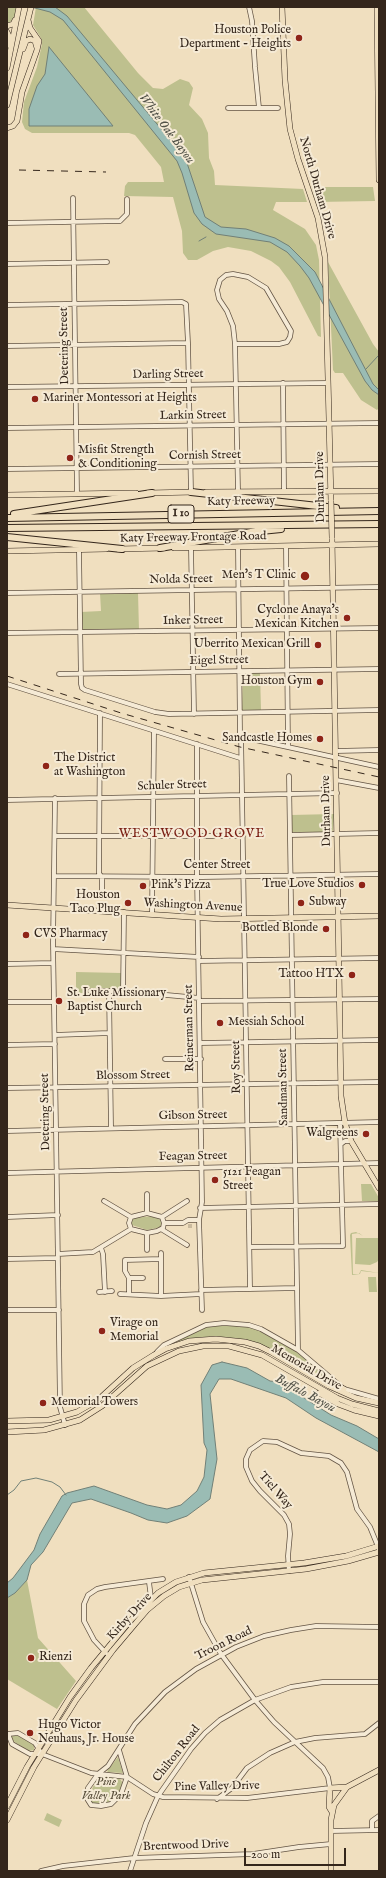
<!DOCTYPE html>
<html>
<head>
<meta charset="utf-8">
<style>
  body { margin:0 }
  #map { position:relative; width:386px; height:1878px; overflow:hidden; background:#f0dfbf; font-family:"IM FELL English",serif }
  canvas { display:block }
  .frame { position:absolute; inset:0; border:8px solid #34261b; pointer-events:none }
  .scale { position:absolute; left:244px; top:1848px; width:102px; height:18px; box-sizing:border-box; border:2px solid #34261b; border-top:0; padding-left:5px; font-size:12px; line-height:14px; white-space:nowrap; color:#34261b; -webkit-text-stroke:3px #f5ead5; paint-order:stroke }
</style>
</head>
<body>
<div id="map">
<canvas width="386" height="1878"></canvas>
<div class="frame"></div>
<div class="scale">200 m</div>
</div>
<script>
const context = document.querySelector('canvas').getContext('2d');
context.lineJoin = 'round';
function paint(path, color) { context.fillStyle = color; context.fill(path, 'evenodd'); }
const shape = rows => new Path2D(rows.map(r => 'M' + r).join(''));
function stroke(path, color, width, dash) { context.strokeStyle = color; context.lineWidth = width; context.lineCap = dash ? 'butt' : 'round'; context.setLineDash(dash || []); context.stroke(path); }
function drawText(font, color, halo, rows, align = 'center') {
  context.font = font + ' "IM FELL English",serif'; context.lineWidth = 4; context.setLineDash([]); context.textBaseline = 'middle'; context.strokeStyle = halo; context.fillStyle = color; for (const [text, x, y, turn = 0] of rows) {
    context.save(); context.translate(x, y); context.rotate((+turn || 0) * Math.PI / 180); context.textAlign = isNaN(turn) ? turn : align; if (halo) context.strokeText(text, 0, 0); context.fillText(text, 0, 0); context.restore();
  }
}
const green = shape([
  [7,7,17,7,14,19,7,24],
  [36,7,84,7,138,73,153,88,163,89,180,79,189,82,193,88,189,105,202,119,208,133,209,158,214,171,215,185,303,189,307,202,276,202,273,210,305,229,316,245,319,260,321,337,318,336,290,282,279,267,271,261,251,251,228,247,213,251,197,260,188,260,183,253,182,231,173,197,124,196,125,186,128,182,164,182,161,167,135,135,129,133,32,133,25,129,22,122,24,102,37,67,42,44,41,38,33,25],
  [373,187,375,201,317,202,312,187],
  [328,262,373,344,379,352,379,408,377,410,361,400,343,373,335,373,333,370],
  [100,593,138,593,139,630,82,630,81,612,101,611],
  [243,673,260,673,261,710,242,710],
  [334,814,333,830,331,833,291,832,291,815],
  [76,972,121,973,121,989,89,989,89,993,76,993],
  [361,1184,371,1184,379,1198,378,1201,362,1201],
  [153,1216,162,1220,161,1227,147,1230,132,1225,132,1220,135,1218],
  [356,1232,363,1236,379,1236,363,1236,359,1233,352,1234,353,1274,359,1274,361,1270,379,1273,361,1271,360,1274,352,1275,350,1235,351,1233],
  [356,1238,379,1238,379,1259,377,1262,370,1265,355,1264],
  [368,1277,376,1277,377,1292,369,1292],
  [214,1325,247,1326,265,1333,299,1352,333,1382,274,1350,246,1340,215,1336,187,1339,169,1344,204,1328],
  [27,1580,38,1638,76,1681,57,1709,7,1679,7,1598,15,1593],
  [17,1734,34,1745,34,1750,29,1751,13,1741,11,1736],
  [118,1757,123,1773,108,1772,107,1771],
  [101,1776,120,1779,123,1783,118,1795,114,1801,101,1805,94,1805,91,1802,90,1793,98,1777],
  [47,1813,62,1820,59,1827,44,1820]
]);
const water = shape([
  [31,7,55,7,67,16,172,142,187,163,205,217,221,227,246,229,275,238,289,246,315,272,373,384,379,390,379,395,372,390,365,381,309,278,300,266,287,252,270,242,216,234,202,224,194,213,182,173,177,161,63,20,50,12,31,7],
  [49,47,113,126,29,126,29,109,37,86,45,74,49,47],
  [222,1362,247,1368,270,1381,279,1382,331,1415,357,1426,379,1439,379,1452,316,1418,286,1398,231,1379,219,1379,210,1394,217,1459,210,1499,187,1516,167,1523,148,1520,131,1513,91,1499,72,1503,43,1552,31,1565,27,1580,15,1593,7,1598,7,1583,13,1578,34,1550,40,1534,62,1496,67,1493,94,1486,147,1505,167,1509,181,1505,197,1491,204,1477,207,1450,204,1443,201,1385,212,1365,222,1362]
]);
const stream = shape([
  [199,241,206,237],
  [366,369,378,356],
  [7,1495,14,1490,21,1481,36,1478,52,1482,60,1487,66,1495]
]);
const minorTunnel = shape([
  [188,1226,192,1226]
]);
const minor = shape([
  [249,7,252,21,255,67,259,108],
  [228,108,278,108],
  [73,198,77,494],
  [7,223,120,221,127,214,127,199],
  [7,264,107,262],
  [233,274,248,277,266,288,291,331,290,337,287,342,279,344,235,344,233,326,227,311,219,299,217,290,220,280,226,275,233,274],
  [7,305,182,302,186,304,188,343,191,492],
  [235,344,238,491],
  [7,346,188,343],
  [283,383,284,491],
  [7,387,328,383],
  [7,428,379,423],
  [7,469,379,464],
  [286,546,288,747],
  [238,547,240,734],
  [191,548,194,714],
  [79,550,81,684,82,688,85,690,155,712,169,714,379,710],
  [7,593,379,587],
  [7,633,379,628],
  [59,674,379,669],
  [7,684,240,758],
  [100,713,99,873,102,878,102,894],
  [241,733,250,1289],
  [242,737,379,767],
  [197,744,197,876,202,1202,199,1220,202,1310],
  [336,751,379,750],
  [289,776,298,1350],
  [336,780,379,788],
  [55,798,53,943,56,1129,60,1407,65,1425],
  [7,800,337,793],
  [290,835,379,833],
  [55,836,243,836],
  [55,876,202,877,379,874],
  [152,914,154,731],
  [53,949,199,957],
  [199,961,379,958],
  [7,964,53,963],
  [90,991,123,991,199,998],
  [123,991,124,912],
  [109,992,111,1127],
  [200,1001,379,999],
  [7,1002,54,1002],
  [55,1035,109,1033],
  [200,1043,379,1040],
  [7,1045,55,1044],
  [165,1059,201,1059],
  [7,1088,379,1082],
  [7,1131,379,1122],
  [341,1144,345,1141,351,1141],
  [7,1173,379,1163],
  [104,1201,131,1217],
  [200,1208,379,1204],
  [147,1213,162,1217,164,1223,163,1228,157,1231,147,1233,131,1229,129,1223,131,1217,147,1213],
  [147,1213,147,1194],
  [7,1217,58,1215],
  [162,1217,187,1201],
  [164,1223,183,1223,188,1220,199,1220],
  [161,1229,187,1245],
  [147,1233,147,1250],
  [250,1247,343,1246,340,1123],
  [101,1248,103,1254,105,1292],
  [161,1253,161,1296],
  [58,1254,93,1252,131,1229],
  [7,1259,58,1258],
  [129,1278,143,1278],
  [201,1290,297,1288],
  [99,1292,112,1291],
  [129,1293,129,1278,125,1271,125,1260,161,1259],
  [120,1294,161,1296,201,1294],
  [7,1310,59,1310],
  [157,1352,164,1345,206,1325,224,1323,249,1325,261,1329,298,1350,344,1389,379,1399],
  [289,1571,288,1556,290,1534,289,1524,284,1515,260,1491,252,1481,246,1467,246,1459,250,1450,263,1441,277,1442,301,1453,329,1456,341,1463,347,1472,357,1509,370,1527,379,1549],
  [149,1582,151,1598],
  [106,1653,94,1640,84,1621,84,1604,88,1595,97,1589,105,1587,163,1579],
  [8,1734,12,1744,30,1754,42,1754,91,1773,127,1777,153,1794,163,1797,247,1798,330,1788,328,1777,323,1768,274,1722,255,1700,221,1654,203,1622,189,1577],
  [8,1734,18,1733,35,1743,42,1754],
  [119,1750,127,1777,121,1794,111,1804,101,1806,91,1805,86,1797,88,1788,98,1774,108,1766,135,1724,165,1692,196,1669,236,1647,264,1636,291,1630,316,1626,379,1627],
  [217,1799,232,1788,247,1768,270,1753,295,1742,315,1738,365,1734,379,1723],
  [372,1830,372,1821,379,1816],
  [331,1831,379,1830],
  [41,1871,63,1866,134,1858,253,1854,299,1847,331,1844],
  [130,1871,146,1823,158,1796,191,1749,205,1733,220,1720,255,1700,291,1687,323,1682,379,1682]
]);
const major = shape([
  [282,7,285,80,290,129,298,159,318,218,325,257,331,501],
  [377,7,379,180],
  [7,26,13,24,15,20],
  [7,32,9,36,8,45],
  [23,49,26,41,30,39,35,41,37,48],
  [7,68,19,7],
  [7,105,31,7],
  [7,128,13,126,17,121,22,92,37,50,39,41,30,28,28,20],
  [206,492,379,491],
  [148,493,194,492],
  [7,495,136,493],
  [332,538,341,1096,345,1123,351,1141,379,1188],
  [174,548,379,544],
  [118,549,164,548],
  [7,551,106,549],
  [7,905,221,919,379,916],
  [319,1377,344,1389],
  [319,1393,338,1404,354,1410,379,1416],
  [7,1421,49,1420,77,1412,98,1400,133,1368,154,1355,165,1349,189,1341,216,1339,245,1342,259,1346,271,1352,329,1386,356,1398,379,1403],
  [7,1432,44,1430,80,1420,102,1406,147,1366,179,1351,203,1346,229,1346,262,1355,337,1398,352,1404,379,1411],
  [7,1806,27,1767,70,1697,91,1668,130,1621,158,1593,176,1582,204,1573,304,1563,346,1556,379,1546],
  [332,1812,329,1807,330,1788,347,1787],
  [7,1820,34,1767,76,1700,113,1650,135,1624,147,1610,164,1596,179,1587,202,1580,306,1569,348,1561,379,1552],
  [331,1871,331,1820,334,1805,347,1787,379,1770]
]);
const highway = shape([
  [191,492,336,508],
  [14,514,152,493],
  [7,518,379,511],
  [7,528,379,524],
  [7,537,122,549],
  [160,548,251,532,281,529]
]);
const rail = shape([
  [19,170,106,172],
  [7,676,121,713,240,747,379,777]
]);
const majorBridge = shape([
  [331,501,332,538]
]);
const markers = [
  [299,38,4,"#8f2418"],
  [35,399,4,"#8f2418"],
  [70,458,4,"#8f2418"],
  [305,576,5,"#8f2418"],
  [347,618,4,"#8f2418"],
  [318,645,4,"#8f2418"],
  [320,682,4,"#8f2418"],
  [320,739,4,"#8f2418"],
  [46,766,4,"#8f2418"],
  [362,885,4,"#8f2418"],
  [143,886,4,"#8f2418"],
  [128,903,4,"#8f2418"],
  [301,903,4,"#8f2418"],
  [326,929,4,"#8f2418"],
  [26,935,4,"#8f2418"],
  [352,975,4,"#8f2418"],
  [59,1001,4,"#8f2418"],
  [220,1023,4,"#8f2418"],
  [366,1134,4,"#8f2418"],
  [215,1180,4,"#8f2418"],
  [102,1331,4,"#8f2418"],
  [43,1403,4,"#8f2418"],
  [31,1658,4,"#8f2418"],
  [30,1733,4,"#8f2418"]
];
const shields = [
  [181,514,26]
];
const shieldNames = [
  ["I 10",181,514]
];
const poiNames = [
  ["Houston Police",291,31,"right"],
  ["Department - Heights",291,45,"right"],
  ["Mariner Montessori at Heights",43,399],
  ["Misfit Strength",78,451],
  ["& Conditioning",78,465],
  ["Men's T Clinic",296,576,"right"],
  ["Cyclone Anaya's",339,611,"right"],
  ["Mexican Kitchen",339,625,"right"],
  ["Uberrito Mexican Grill",310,645,"right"],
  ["Houston Gym",312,682,"right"],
  ["Sandcastle Homes",312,739,"right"],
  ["The District",54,759],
  ["at Washington",54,773],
  ["True Love Studios",354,885,"right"],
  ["Pink's Pizza",151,886],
  ["Houston",120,896,"right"],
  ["Taco Plug",120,910,"right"],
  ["Subway",309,903],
  ["Bottled Blonde",318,929,"right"],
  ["CVS Pharmacy",34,935],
  ["Tattoo HTX",344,975,"right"],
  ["St. Luke Missionary",67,994],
  ["Baptist Church",67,1008],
  ["Messiah School",228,1023],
  ["Walgreens",358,1134,"right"],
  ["5121 Feagan",223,1173],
  ["Street",223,1187],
  ["Virage on",110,1324],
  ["Memorial",110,1338],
  ["Memorial Towers",51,1403],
  ["Rienzi",39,1658],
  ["Hugo Victor",38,1726],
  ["Neuhaus, Jr. House",38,1740]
];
const streetNames = [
  ["North Durham Drive",317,188,74],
  ["Detering Street",65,346,-91],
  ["Darling Street",168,375,-1],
  ["Larkin Street",193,416,-1],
  ["Cornish Street",205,456,-1],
  ["Durham Drive",321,487,-91],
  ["Katy Freeway",241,502,-1],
  ["Katy Freeway Frontage Road",193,538,-1],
  ["Nolda Street",181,580,-1],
  ["Inker Street",193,621,-1],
  ["Eigel Street",219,661,-1],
  ["Schuler Street",172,786,-2],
  ["Durham Drive",327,811,-91],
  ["Center Street",217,866],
  ["Washington Avenue",193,906,3],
  ["Reinerman Street",190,1028,-91],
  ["Roy Street",237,1067,-91],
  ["Blossom Street",133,1076,-1],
  ["Sandman Street",284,1087,-91],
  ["Detering Street",46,1112,-91],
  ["Gibson Street",193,1116,-1],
  ["Feagan Street",193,1157,-1],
  ["Memorial Drive",306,1368,30],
  ["Tiel Way",275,1491,49],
  ["Kirby Drive",130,1617,-47],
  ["Troon Road",224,1644,-26],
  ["Chilton Road",177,1754,-52],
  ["Pine Valley Drive",217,1787,-1],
  ["Brentwood Drive",186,1846,-2]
];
const parkNames = [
  ["Pine",106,1783],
  ["Valley Park",106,1797]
];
const waterNames = [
  ["White Oak Bayou",166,129,53],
  ["Buffalo Bayou",305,1394,28]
];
const neighbourhoodNames = [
  ["WESTWOOD GROVE",192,834]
];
paint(green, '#bec08e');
paint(water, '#9abcb4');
stroke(water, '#718077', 1);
stroke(stream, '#718077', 1);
stroke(minorTunnel, '#caba9e', 4, [4, 2]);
stroke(minor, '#635444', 5.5);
stroke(major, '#34261b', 6);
stroke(highway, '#34261b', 8);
stroke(minor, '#f5ead5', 4);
stroke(major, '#f0dfbf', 5);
stroke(highway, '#f0dfbf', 6);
stroke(rail, '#34261b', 1, [7, 7]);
stroke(majorBridge, '#34261b', 6, []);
stroke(majorBridge, '#f0dfbf', 5);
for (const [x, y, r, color] of markers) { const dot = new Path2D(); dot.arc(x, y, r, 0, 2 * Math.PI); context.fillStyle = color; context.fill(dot); stroke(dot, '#f5ead5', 1.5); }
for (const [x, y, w] of shields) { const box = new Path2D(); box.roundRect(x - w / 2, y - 9, w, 18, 3); context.fillStyle = '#f5ead5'; context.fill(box); stroke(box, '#34261b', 1); }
drawText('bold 11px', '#34261b', null, shieldNames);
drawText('12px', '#34261b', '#f5ead5', poiNames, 'left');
drawText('12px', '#34261b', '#f5ead5', streetNames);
drawText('italic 12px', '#564c38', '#f5ead5', parkNames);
drawText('italic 13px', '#535349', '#f5ead5', waterNames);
context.letterSpacing = '1px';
drawText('13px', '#7a1f14', '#f5ead5', neighbourhoodNames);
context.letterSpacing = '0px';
</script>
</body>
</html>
